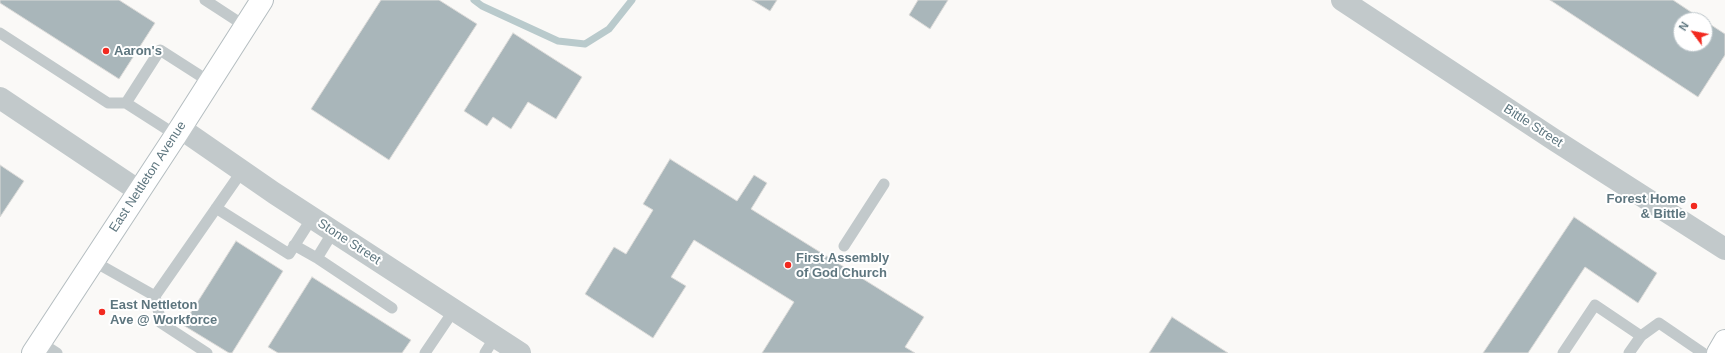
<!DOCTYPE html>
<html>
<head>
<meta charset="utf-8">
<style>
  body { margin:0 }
  #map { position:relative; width:1725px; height:353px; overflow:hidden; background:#faf9f7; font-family:Arial,sans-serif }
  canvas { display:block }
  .north { position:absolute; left:1673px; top:12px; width:40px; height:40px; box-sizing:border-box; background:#fff; border:1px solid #bfc8cc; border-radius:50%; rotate:302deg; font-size:11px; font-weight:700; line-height:16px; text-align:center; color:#5e767f }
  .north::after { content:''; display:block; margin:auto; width:14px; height:18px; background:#f2291f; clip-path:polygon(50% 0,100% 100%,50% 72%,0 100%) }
</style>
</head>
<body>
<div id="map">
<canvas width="1725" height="353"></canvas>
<div class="north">N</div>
</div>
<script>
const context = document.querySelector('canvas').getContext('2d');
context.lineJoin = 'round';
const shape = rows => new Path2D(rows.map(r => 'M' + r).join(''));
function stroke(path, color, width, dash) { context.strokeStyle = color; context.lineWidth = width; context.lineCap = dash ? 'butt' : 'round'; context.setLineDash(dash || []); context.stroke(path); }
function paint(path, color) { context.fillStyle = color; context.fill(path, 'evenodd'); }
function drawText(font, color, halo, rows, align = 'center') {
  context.font = font + ' Arial,sans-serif'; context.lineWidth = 4; context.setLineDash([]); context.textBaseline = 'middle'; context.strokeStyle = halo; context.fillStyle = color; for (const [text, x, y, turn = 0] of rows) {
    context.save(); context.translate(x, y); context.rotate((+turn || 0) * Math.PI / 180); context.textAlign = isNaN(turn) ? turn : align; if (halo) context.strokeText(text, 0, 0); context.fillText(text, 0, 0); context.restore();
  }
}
const stream = shape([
  [474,0,482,6,558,41,585,44,609,29,632,0]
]);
const building = shape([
  [0,0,119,0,155,23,119,79,0,3,0,0],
  [381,0,439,0,477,24,389,160,311,109,381,0],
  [752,0,777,0,770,11,752,0],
  [918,0,948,0,930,29,909,15,918,0],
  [1550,0,1673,0,1703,20,1681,20,1681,44,1705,44,1705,21,1725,34,1725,55,1698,97,1550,0],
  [513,33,582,77,556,119,528,102,511,129,493,117,487,126,464,111,513,33],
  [670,159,737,201,754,175,767,183,751,209,924,317,905,347,915,353,762,353,794,302,694,240,671,277,686,286,653,338,585,294,614,247,626,254,653,210,643,204,670,159],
  [0,165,24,181,0,217,0,165],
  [1574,217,1657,273,1638,303,1585,267,1528,353,1483,353,1574,217],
  [236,241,283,271,232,353,229,353,183,325,236,241],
  [312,277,411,340,402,353,278,353,268,347,312,277],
  [1172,317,1228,353,1149,353,1172,317]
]);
const lane = shape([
  [205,0,245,26],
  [0,33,108,103,126,103],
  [176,135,126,103,160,50,210,82],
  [216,208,289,254,312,218],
  [333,232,317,258,392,308],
  [294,245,317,258],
  [844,246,884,184],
  [93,261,155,296,161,323,207,353],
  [155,296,242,171],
  [40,342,57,353],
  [425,353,454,310],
  [485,353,495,337],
  [1563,353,1595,305,1641,336],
  [1629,353,1641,336,1659,323,1703,353]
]);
const street = shape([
  [1342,0,1556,141,1725,249],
  [0,98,139,191],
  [180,128,274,193,520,353]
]);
const secondary = shape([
  [33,353,176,135,262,0],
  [1718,353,1725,341]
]);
const markers = [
  [106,51,4,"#f2291f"],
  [1694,206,4,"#f2291f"],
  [788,265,4,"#f2291f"],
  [102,312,4,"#f2291f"]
];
const poiNames = [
  ["Aaron's",114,51],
  ["Forest Home",1686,199,"right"],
  ["& Bittle",1686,214,"right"],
  ["First Assembly",796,258],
  ["of God Church",796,273],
  ["East Nettleton",110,305],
  ["Ave @ Workforce",110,320]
];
const streetNames = [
  ["Bittle Street",1533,126,33],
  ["East Nettleton Avenue",148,177,-57],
  ["Stone Street",349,242,33]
];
stroke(stream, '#b9cacc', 7);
paint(building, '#a9b6ba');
stroke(building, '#dcdbd9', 1);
stroke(secondary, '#b4bdc0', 24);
stroke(lane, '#c2c9cb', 11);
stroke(street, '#c2c9cb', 22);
stroke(secondary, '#fff', 22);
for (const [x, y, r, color] of markers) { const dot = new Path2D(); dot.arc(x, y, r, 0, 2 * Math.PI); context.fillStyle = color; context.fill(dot); stroke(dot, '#fff', 1.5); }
drawText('bold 13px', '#5e767f', '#fff', poiNames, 'left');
drawText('13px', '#5e767f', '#fff', streetNames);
</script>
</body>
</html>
